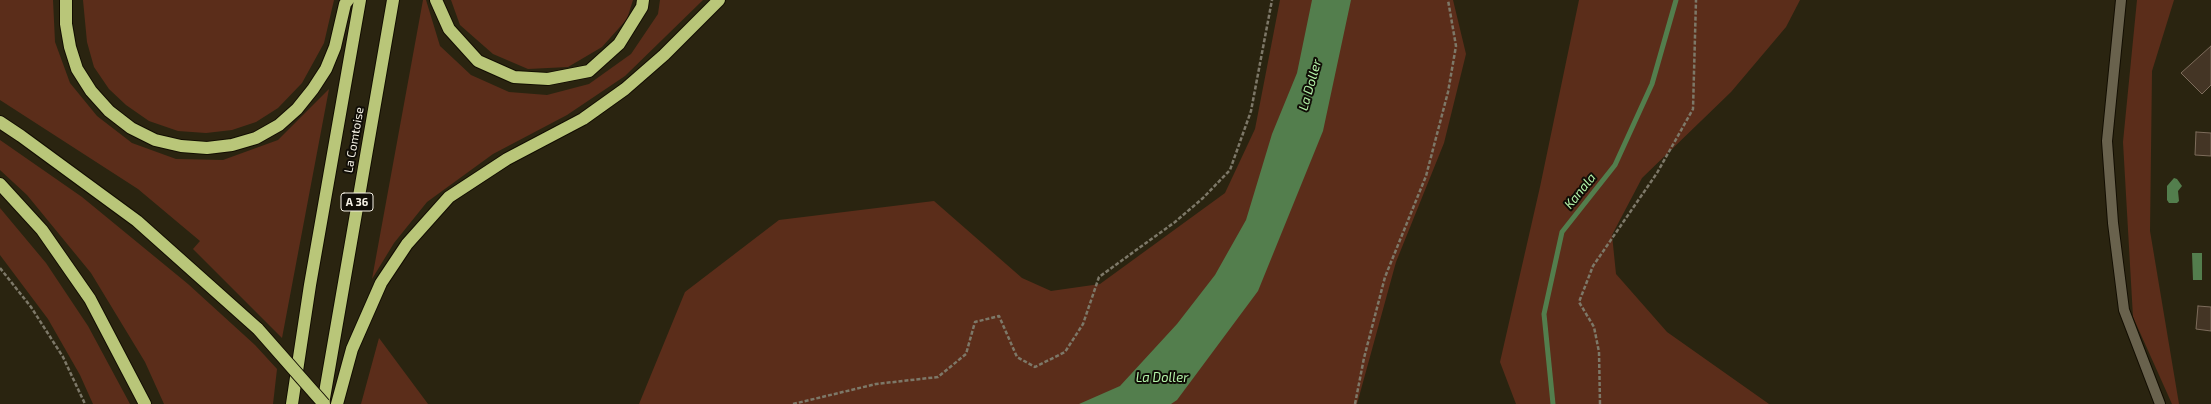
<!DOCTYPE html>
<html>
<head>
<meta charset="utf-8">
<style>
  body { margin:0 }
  canvas { display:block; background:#2a2410 }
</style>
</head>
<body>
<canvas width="2211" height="404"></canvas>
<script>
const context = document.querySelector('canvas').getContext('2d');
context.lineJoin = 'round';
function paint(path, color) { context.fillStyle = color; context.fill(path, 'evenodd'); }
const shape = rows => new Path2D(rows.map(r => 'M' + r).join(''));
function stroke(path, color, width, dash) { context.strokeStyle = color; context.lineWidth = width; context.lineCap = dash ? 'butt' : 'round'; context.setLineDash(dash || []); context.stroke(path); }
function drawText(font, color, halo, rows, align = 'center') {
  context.font = font + ' "Exo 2",sans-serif'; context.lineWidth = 4; context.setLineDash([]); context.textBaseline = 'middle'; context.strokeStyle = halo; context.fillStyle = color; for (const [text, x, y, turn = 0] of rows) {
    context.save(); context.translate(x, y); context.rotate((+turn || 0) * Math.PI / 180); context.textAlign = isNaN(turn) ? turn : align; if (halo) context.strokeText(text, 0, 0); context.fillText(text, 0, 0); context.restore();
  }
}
const green = shape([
  [0,0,53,0,55,42,70,83,97,116,132,143,176,159,223,160,278,140,329,89,282,338,193,249,200,241,138,189,0,100],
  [83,0,334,0,324,43,302,83,278,108,256,122,232,130,206,133,178,131,149,121,126,105,109,89,94,67,87,42],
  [423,0,426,0,440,46,471,75,509,92,547,95,589,84,631,54,658,14,660,0,703,0,625,76,567,115,493,154,427,202,394,243,372,279],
  [451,0,633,0,627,19,602,47,568,67,528,69,493,54,460,25],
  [1280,0,1453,0,1466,54,1444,143,1396,262,1357,404,639,404,685,292,779,220,934,201,1022,278,1051,291,1100,284,1225,193,1255,129],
  [1579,0,1800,0,1786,27,1731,92,1642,178,1612,235,1616,274,1667,332,1769,404,1516,404,1500,362,1540,187],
  [2137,0,2174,0,2152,71,2150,231,2179,404,2172,404,2133,317,2123,142],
  [0,140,82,197,188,284,255,345,277,369,273,404,164,404,145,362,91,273,27,195,0,170],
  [0,208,46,263,88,326,130,404,93,404,80,375,48,319,0,255],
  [379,338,428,404,361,404]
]);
const water = shape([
  [1312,0,1351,0,1323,131,1258,291,1177,400,1171,404,1079,404,1120,386,1177,324,1215,275,1246,220,1272,134,1297,73],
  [2174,178,2177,179,2182,186,2178,191,2179,201,2177,203,2169,203,2167,200,2167,186],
  [2192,253,2202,253,2202,280,2193,280]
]);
const stream = shape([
  [1553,404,1544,314,1562,232,1615,165,1652,84,1676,0]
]);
const building = shape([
  [2211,46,2211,85,2202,94,2181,73,2211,46],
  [2196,132,2211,133,2211,156,2195,155,2196,132],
  [2198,306,2211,307,2211,331,2196,329,2198,306]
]);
const path = shape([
  [0,268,31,307,63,357,85,404],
  [793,404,876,384,938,377,966,354,975,322,999,316,1017,357,1035,367,1065,352,1083,324,1099,277,1175,222,1203,198,1230,170,1251,111,1272,0],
  [1355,404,1364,358,1385,277,1426,176,1448,92,1456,46,1448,0],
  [1600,404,1599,352,1594,327,1579,302,1593,266,1657,173,1693,109,1696,0]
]);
const minor = shape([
  [2121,0,2107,141,2113,223,2124,310,2160,404]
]);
const highway = shape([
  [66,0,66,24,70,47,77,69,91,91,109,111,131,128,155,140,181,146,207,148,232,145,256,138,279,125,297,109,313,89,326,69,335,47,345,4,348,0],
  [436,0,449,29,478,61,514,77,548,79,589,71,619,44,642,7,643,0],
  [0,122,21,136,137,221,258,329],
  [0,184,42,230,90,299,145,404],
  [292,404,310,285,360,0],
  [323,404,393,0],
  [337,404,352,349,381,283,407,244,449,197,507,159,583,119,625,89,664,55,719,0]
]);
const highwayBridge = shape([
  [258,329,324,404]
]);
const shields = [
  [357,202,32]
];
const shieldNames = [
  ["A 36",357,202]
];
const streetNames = [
  ["La Comtoise",354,140,-80]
];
const waterNames = [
  ["La Doller",1310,85,-74],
  ["Kanala",1580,191,-51],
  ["La Doller",1162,378]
];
paint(green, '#5b2d1a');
paint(water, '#537e4d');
stroke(stream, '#537e4d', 5);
paint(building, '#443525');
stroke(building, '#7d6c5b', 1);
stroke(minor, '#120d00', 12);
stroke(highway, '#120d00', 14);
stroke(path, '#7d7868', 2.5, [4, 2]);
stroke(minor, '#69624d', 10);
stroke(highway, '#b9c679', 12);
stroke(highwayBridge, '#120d00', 14, []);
stroke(highwayBridge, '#b9c679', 12);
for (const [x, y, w] of shields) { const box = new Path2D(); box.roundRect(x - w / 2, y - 9, w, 18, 3); context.fillStyle = '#100d06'; context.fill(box); stroke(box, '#f5f1e5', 1); }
drawText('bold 11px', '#f5f1e5', null, shieldNames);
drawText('12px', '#f5f1e5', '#100d06', streetNames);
drawText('italic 13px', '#b3f3a9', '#100d06', waterNames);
</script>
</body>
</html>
